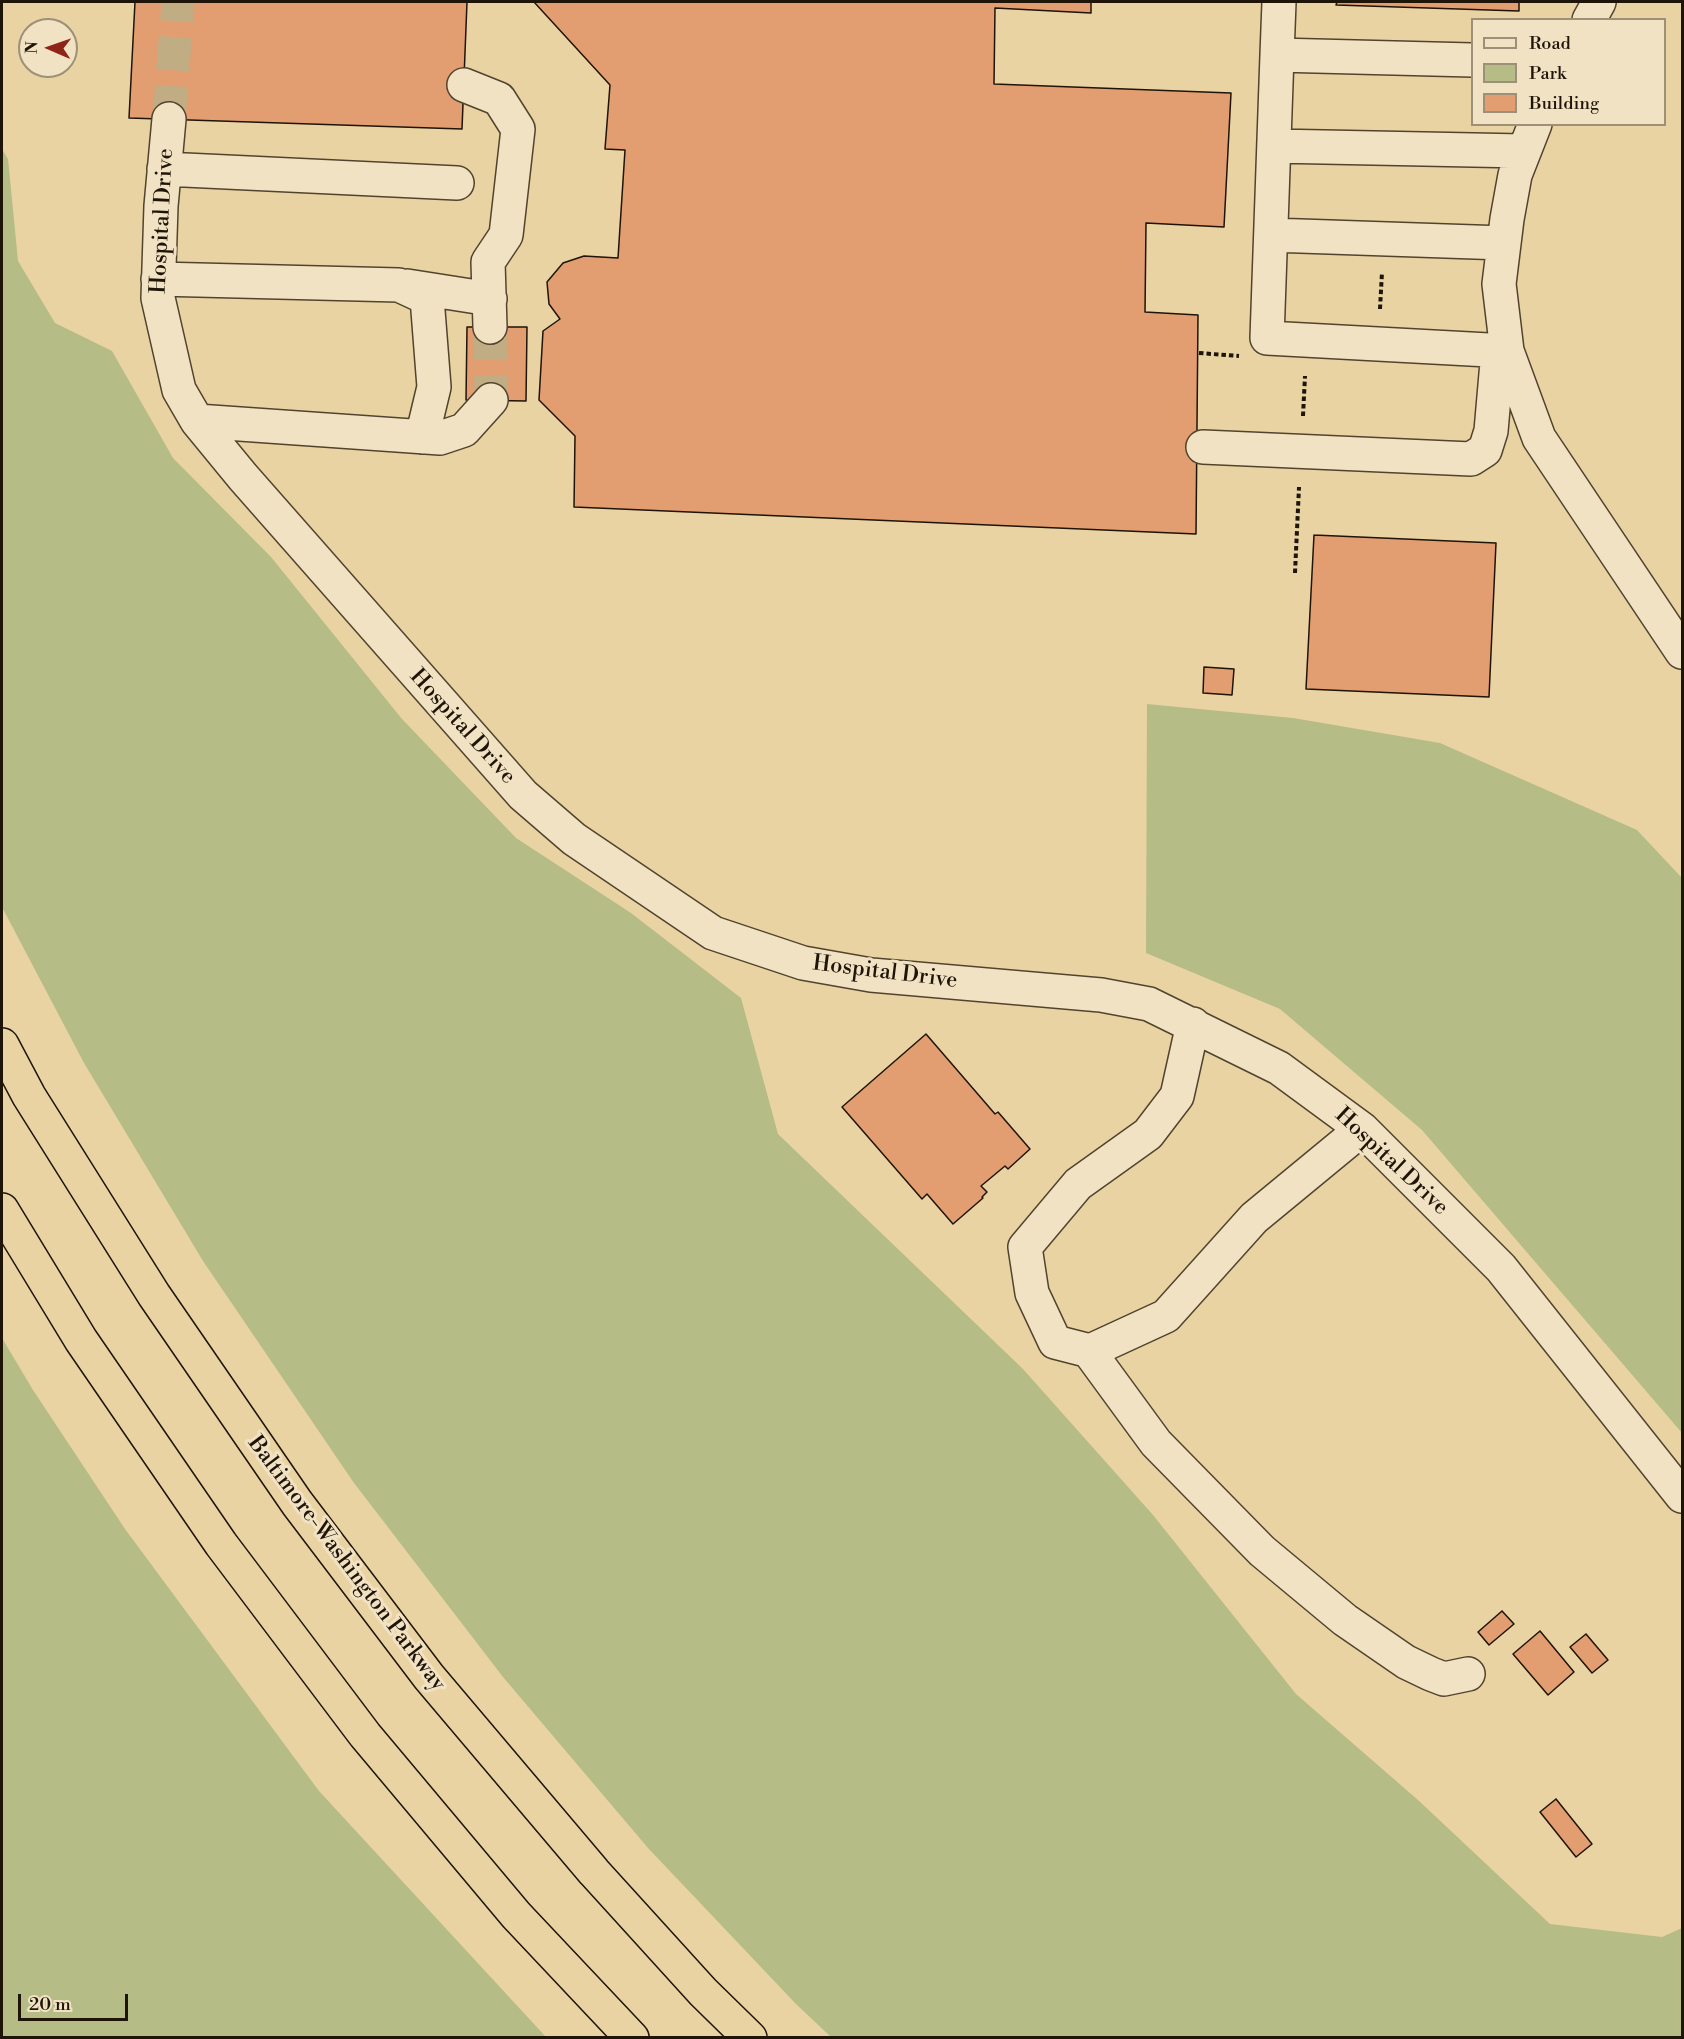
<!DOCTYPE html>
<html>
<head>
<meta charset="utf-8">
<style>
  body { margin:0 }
  #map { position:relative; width:1684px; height:2039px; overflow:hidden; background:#e9d3a3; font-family:"Libre Bodoni",serif }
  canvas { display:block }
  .frame { position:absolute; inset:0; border:3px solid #1e1408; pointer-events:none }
  .legend { position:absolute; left:1471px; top:18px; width:195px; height:108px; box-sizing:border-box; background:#f1e2c3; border:2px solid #9d9078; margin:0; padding:8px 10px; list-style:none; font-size:18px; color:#1e1408 }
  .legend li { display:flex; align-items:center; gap:12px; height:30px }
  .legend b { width:30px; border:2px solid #9d9078 }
  .north { position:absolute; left:18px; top:18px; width:60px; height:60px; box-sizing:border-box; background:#f1e2c3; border:2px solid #9d9078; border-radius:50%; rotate:272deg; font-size:16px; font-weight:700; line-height:24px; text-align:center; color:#1e1408 }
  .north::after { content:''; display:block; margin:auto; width:21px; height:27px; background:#8f2418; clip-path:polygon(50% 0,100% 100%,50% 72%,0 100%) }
  .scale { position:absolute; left:18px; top:1994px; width:110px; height:27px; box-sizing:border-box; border:3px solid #1e1408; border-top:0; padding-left:8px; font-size:18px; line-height:21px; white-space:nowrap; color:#1e1408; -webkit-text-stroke:4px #f1e2c3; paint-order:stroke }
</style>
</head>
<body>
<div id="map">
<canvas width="1684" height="2039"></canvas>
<div class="frame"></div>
<ul class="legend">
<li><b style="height:8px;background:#f1e2c3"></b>Road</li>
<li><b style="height:16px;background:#b5bc86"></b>Park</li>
<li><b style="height:16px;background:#e29d71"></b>Building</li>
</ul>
<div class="north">N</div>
<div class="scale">20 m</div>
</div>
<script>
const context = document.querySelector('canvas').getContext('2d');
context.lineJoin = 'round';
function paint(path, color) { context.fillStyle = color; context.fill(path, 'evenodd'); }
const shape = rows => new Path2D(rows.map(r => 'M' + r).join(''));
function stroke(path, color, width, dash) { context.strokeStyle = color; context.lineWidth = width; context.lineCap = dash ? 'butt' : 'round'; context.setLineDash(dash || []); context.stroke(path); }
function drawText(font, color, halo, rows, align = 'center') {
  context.font = font + ' "Libre Bodoni",serif'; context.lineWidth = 6; context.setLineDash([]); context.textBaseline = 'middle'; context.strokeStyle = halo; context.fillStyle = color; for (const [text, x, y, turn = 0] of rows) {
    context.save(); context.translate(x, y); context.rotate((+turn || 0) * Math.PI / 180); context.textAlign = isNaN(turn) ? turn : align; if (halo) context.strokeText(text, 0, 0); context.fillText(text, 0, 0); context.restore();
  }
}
const green = shape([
  [2,149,8,159,18,261,55,323,112,351,173,458,271,557,402,719,516,838,631,913,741,998,778,1134,1023,1369,1153,1515,1296,1694,1418,1800,1550,1924,1662,1937,1682,1928,1682,2037,831,2037,796,2004,648,1848,503,1677,354,1483,203,1261,84,1063,2,907],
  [1147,704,1293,718,1440,743,1637,830,1682,878,1682,1433,1422,1130,1280,1009,1146,953],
  [2,1338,33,1390,125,1529,319,1791,546,2037,2,2037]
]);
const building = shape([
  [135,2,467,2,462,129,129,118,135,2],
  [534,2,1091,2,1091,13,995,8,994,84,1231,93,1224,227,1146,223,1145,312,1198,315,1196,534,574,507,575,436,539,400,543,331,560,319,549,304,547,282,563,263,584,256,618,258,625,150,605,149,610,85,534,2],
  [1337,2,1519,2,1519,11,1336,5,1337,2],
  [467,327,527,327,526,401,466,400,467,327],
  [1314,535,1496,543,1489,697,1306,689,1314,535],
  [1204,667,1234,669,1232,695,1203,693,1204,667],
  [926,1034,995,1114,998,1112,1030,1149,1008,1169,1005,1166,981,1186,987,1192,982,1197,983,1198,953,1224,927,1194,922,1199,842,1107,926,1034],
  [1502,1611,1514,1624,1489,1645,1478,1632,1502,1611],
  [1540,1631,1574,1672,1548,1695,1513,1654,1540,1631],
  [1586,1634,1608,1660,1592,1673,1570,1647,1586,1634],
  [1556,1799,1592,1844,1576,1857,1540,1812,1556,1799]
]);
const minorTunnel = shape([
  [169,119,178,2],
  [490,327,491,400]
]);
const path = shape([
  [1380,309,1382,272],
  [1199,353,1239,356],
  [1303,416,1305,376],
  [1295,573,1299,487]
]);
const minor = shape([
  [1279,2,1277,55,1472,60],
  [1589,20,1599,2],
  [1277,55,1267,338,1507,351],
  [464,85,499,99,518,129,506,235,488,262,490,327],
  [169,119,161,206,158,298,179,390,197,421,243,477,523,795,574,839,713,933,803,963,871,975,1101,995,1149,1004,1279,1068,1362,1129,1501,1268,1682,1496],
  [1535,124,1515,175,1507,219,1499,284,1507,351,1539,438,1682,652],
  [1274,146,1523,151],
  [164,169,457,183],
  [1271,235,1504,243],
  [158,279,399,285,427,298,434,387,422,437],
  [407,286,490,299],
  [197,421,440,438,464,430,491,400],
  [1203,447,1471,459,1485,450,1491,431,1498,351],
  [1193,1024,1177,1096,1148,1134,1078,1184,1025,1247,1032,1293,1055,1342,1090,1351,1166,1316,1254,1218,1362,1129],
  [1088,1350,1156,1443,1262,1551,1345,1620,1406,1662,1431,1674,1444,1679,1468,1674]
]);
const highway = shape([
  [2,1045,29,1096,154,1295,297,1503,429,1677,594,1872,703,1992,750,2038],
  [2,1210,81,1340,221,1544,365,1735,516,1915,632,2038]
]);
const streetNames = [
  ["Hospital Drive",163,221,-87],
  ["Hospital Drive",462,727,48],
  ["Hospital Drive",885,973,7],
  ["Hospital Drive",1391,1162,43],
  ["Baltimore-Washington Parkway",346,1564,53]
];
paint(green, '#b5bc86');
paint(building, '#e29d71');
stroke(building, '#1e1408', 1.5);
stroke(minorTunnel, '#c0ad84', 33, [33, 16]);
stroke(minor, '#51442f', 36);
stroke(highway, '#1e1408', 36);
stroke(path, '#1e1408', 4, [4.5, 3]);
stroke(minor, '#f1e2c3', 33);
stroke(highway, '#e9d3a3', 33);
drawText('22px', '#1e1408', '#f1e2c3', streetNames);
</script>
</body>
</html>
